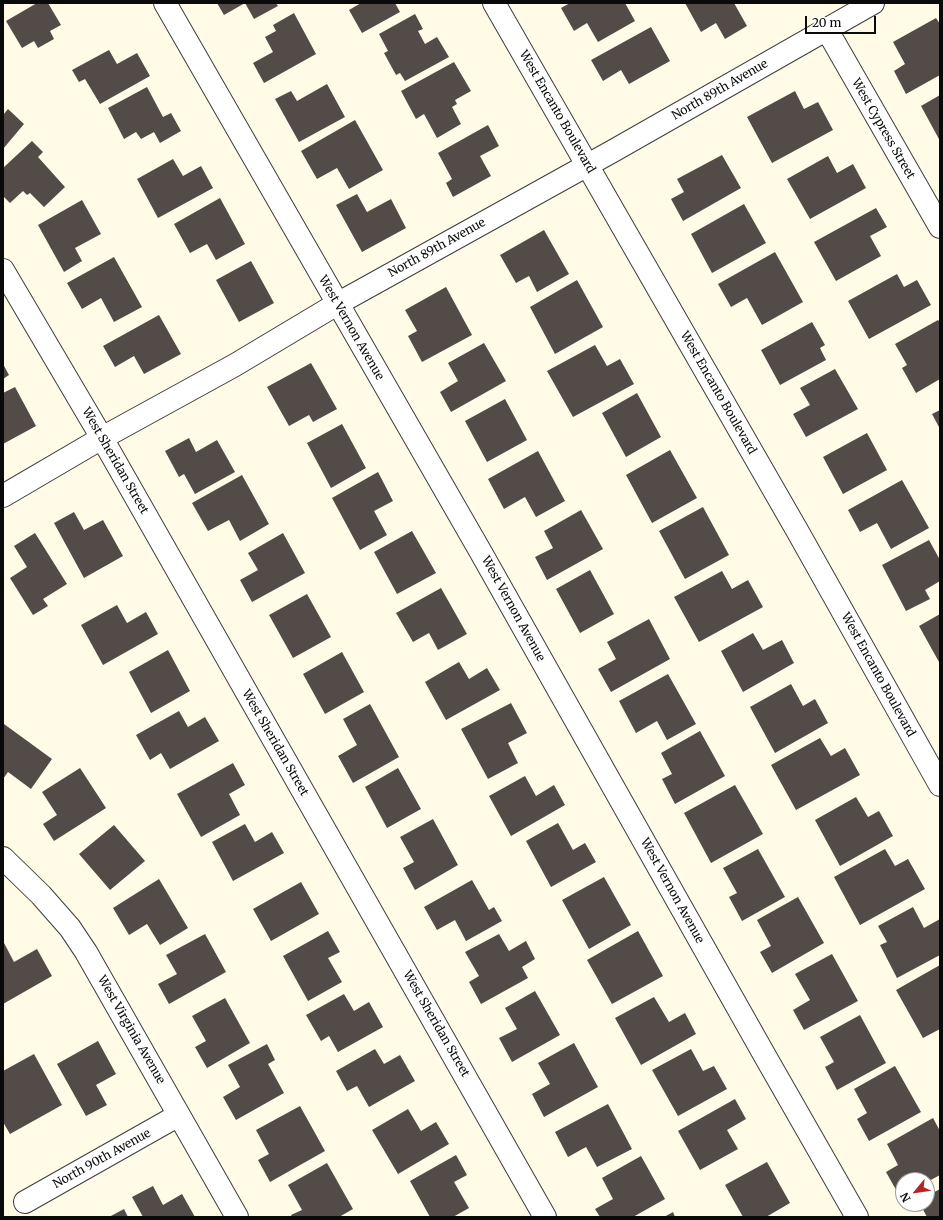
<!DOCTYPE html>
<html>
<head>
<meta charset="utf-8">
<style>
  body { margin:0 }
  #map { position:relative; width:943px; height:1220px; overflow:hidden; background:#fffbe7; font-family:Merriweather,serif }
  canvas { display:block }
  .frame { position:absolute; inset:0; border:4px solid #0a0a0a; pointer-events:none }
  .north { position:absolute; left:895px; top:1172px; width:40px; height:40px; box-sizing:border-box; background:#fff; border:1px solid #9d9d9d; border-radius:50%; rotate:241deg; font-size:11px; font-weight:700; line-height:16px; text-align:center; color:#0a0a0a }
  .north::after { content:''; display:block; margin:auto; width:14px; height:18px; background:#b92327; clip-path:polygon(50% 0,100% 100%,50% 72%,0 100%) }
  .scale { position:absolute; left:805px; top:16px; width:71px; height:18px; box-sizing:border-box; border:2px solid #0a0a0a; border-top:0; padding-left:5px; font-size:12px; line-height:14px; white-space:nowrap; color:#0a0a0a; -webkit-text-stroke:3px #fff; paint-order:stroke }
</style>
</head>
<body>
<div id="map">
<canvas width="943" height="1220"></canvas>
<div class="frame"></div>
<div class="north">N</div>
<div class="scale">20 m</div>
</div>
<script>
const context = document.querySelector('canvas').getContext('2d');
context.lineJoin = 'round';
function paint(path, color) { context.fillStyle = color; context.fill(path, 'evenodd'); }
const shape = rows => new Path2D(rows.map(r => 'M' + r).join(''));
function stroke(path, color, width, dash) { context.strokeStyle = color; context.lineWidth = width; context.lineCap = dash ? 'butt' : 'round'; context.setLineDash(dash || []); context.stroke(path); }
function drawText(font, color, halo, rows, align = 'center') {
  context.font = font + ' Merriweather,serif'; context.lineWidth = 4; context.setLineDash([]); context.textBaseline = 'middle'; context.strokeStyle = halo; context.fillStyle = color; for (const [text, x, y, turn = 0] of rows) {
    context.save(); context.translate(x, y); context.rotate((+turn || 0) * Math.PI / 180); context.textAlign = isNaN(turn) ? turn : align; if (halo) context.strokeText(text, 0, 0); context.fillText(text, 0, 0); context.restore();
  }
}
const building = shape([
  [37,3,48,3,61,25,50,31,54,39,38,48,34,41,22,48,6,21],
  [217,3,276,3,278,6,254,19,245,3,224,15],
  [361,3,395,3,400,12,362,33,349,10],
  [570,3,625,3,635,21,598,42,587,23,574,31,561,8],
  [685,3,734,3,747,26,725,39,716,23,701,32],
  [294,13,316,54,264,83,253,63,273,52,265,37,276,31,273,25],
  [415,14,423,29,418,31,425,44,437,37,449,57,405,81,400,73,396,75,384,53,388,51,379,34],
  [936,18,940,24,940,75,906,94,894,71,905,64,893,42],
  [651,27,670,61,629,84,621,70,603,81,591,60],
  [109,50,117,64,137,53,150,76,100,104,85,79,79,82,72,70],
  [454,62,471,91,455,100,457,104,452,107,461,124,437,138,424,114,416,119,401,91],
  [327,84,345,117,299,142,275,99,291,91,297,101],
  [147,87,163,117,171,113,181,131,160,143,154,132,141,139,136,132,124,139,108,108],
  [795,91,804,109,818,102,833,130,772,163,747,117],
  [940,95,940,141,921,106],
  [8,109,24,124,3,149,3,115],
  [355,120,383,170,349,189,337,168,317,179,301,151],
  [488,125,499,146,480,156,491,176,453,197,446,183,452,179,438,153],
  [32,141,43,152,38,157,65,187,44,207,30,193,27,195,23,191,10,203,3,196,3,168],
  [722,155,741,188,683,221,671,199,684,192,677,179],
  [828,156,837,173,853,164,866,188,810,219,787,179],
  [173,159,183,176,201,166,213,188,158,218,137,179],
  [357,194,367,212,391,199,406,228,362,252,336,205],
  [220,198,245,244,216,260,207,244,190,253,174,224],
  [82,200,101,234,75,248,82,261,64,272,38,225],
  [744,204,766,243,712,273,691,234],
  [876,208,887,227,870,236,881,256,836,281,814,242],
  [544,230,569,274,537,292,529,276,516,283,500,255],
  [775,252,803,302,762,325,747,298,731,307,718,284],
  [114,257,142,307,114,322,101,298,82,309,67,283],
  [251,261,274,303,239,322,216,280],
  [897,274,904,287,917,280,931,305,869,339,848,301],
  [577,280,603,327,555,354,530,307],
  [446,287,472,335,422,362,408,336,417,331,405,310],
  [159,315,181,354,144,374,134,356,115,367,103,346],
  [938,320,940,322,940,379,916,393,902,368,907,365,895,344],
  [812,322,825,345,820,348,826,360,780,385,761,350],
  [484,343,506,381,451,412,440,392,458,381,448,363],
  [595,345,607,366,620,359,634,384,573,417,547,371],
  [311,363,337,409,313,422,309,415,289,426,267,387],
  [3,364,9,375,3,379],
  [835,369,858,409,806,437,793,414,810,405,800,388],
  [15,387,36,426,3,444,3,393],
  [637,393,661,437,626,457,602,413],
  [505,399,527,440,487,462,465,421],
  [940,410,940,429,932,414],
  [342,424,366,468,331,488,307,443],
  [867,433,887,470,843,494,823,457],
  [189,438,196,452,217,440,235,472,195,494,184,474,179,477,165,451],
  [670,450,697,498,652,523,626,475],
  [538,451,565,501,536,517,525,497,504,509,488,479],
  [378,472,393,501,374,511,387,535,360,550,332,498],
  [242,475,269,524,240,541,229,520,208,531,192,503],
  [902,480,929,528,891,549,877,523,860,532,848,510],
  [703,507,729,555,685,579,659,531],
  [581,510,603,549,547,580,535,557,553,548,544,531],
  [74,512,84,530,103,520,123,556,84,578,54,523],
  [412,531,436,573,397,594,374,552],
  [35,533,67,584,43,599,48,606,33,615,10,578,27,567,14,546],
  [283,533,305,573,252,602,240,580,258,570,248,553],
  [929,540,940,560,940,581,925,590,930,599,906,611,882,565],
  [590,570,614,614,580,633,556,589],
  [722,571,732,589,748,580,763,607,699,642,674,597],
  [441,588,467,634,438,650,429,633,413,642,396,613],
  [307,594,331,637,293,658,269,615],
  [117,605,127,623,146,612,158,634,103,665,81,625],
  [940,614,940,661,939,662,919,626],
  [649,619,670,659,611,692,598,669,616,659,607,642],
  [753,633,763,650,782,640,794,663,743,692,721,651],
  [168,650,190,691,151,713,129,672],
  [342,652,364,692,325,714,303,674],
  [459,662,469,679,487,668,500,690,446,720,425,682],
  [668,674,696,724,667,740,657,721,636,733,619,701],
  [791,684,803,706,815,699,828,723,775,753,750,707],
  [511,703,527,733,508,743,518,763,488,779,461,729],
  [370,704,399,757,353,783,338,756,357,745,343,719],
  [179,711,188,727,205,717,219,741,170,769,161,753,150,760,136,735],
  [4,724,52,759,31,789,8,772,3,779,3,726],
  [700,731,725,776,675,804,662,779,672,774,661,753],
  [820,738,831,756,845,748,860,775,796,810,771,765],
  [233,763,245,785,229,794,240,815,201,837,177,794],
  [80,768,106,808,54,841,43,824,57,815,42,792],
  [398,768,421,809,387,828,365,787],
  [525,776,536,796,554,785,565,805,511,836,489,796],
  [735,785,763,834,711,863,684,813],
  [856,797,868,817,879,811,893,836,840,866,815,820],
  [433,819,458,865,415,890,403,868,414,862,400,837],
  [558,823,573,850,585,843,596,862,551,887,526,841],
  [245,824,255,842,272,832,284,853,233,881,212,842],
  [114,825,145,861,110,890,79,854],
  [758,849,785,897,742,921,729,897,737,893,723,868],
  [885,849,895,866,908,859,925,889,860,925,834,877],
  [604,877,631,925,589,949,562,900],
  [159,879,188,928,160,945,147,924,129,935,113,908],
  [472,880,489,910,494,907,502,921,466,941,455,920,437,930,424,907],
  [301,882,319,914,271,941,253,909],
  [798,897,824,943,772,973,760,952,771,946,757,920],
  [913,907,924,928,940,919,940,955,897,978,880,945,887,942,878,926],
  [328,931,340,952,328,958,342,982,308,1001,283,956],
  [638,931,663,976,612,1004,587,960],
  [205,934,226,972,169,1004,158,984,177,974,166,955],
  [499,934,509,951,526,941,535,959,522,967,528,978,481,1004,469,982,479,976,465,952],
  [3,941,14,962,37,949,52,976,3,1004],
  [832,954,858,1001,804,1030,793,1010,810,1000,795,974],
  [940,965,940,1029,923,1038,896,990],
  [535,991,560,1035,512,1062,499,1038,517,1029,505,1008],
  [344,994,354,1011,369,1002,383,1027,338,1052,329,1036,321,1041,306,1015],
  [654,997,669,1022,685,1013,696,1034,641,1065,615,1018],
  [225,998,250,1043,207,1068,195,1047,206,1041,192,1016],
  [860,1015,886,1063,837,1090,825,1067,834,1062,820,1037],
  [98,1041,116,1074,96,1085,107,1105,86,1116,57,1064],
  [574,1043,598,1087,544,1117,532,1094,550,1084,538,1063],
  [267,1044,275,1060,268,1064,284,1093,236,1120,223,1097,240,1087,228,1065],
  [375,1049,384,1064,400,1055,415,1081,369,1107,357,1086,347,1091,336,1071],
  [691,1049,703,1071,714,1066,727,1089,678,1116,652,1070],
  [34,1054,62,1105,10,1134,3,1122,3,1071],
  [895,1066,921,1112,869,1141,857,1119,867,1113,854,1089],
  [735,1099,746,1119,727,1130,738,1149,700,1170,678,1131],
  [608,1104,632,1149,597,1167,586,1147,568,1157,555,1132],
  [300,1106,325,1151,270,1182,258,1160,269,1154,256,1130],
  [408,1109,421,1131,436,1122,449,1144,398,1174,372,1130],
  [933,1118,940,1131,940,1175,927,1182,927,1180,903,1180,903,1195,900,1197,886,1172,898,1165,887,1144],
  [456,1155,467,1175,454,1182,469,1208,453,1217,430,1217,410,1181],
  [641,1156,665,1199,633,1217,600,1217,595,1209,613,1199,602,1178],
  [767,1162,790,1203,766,1217,743,1217,725,1185],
  [327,1163,353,1209,339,1217,292,1217,291,1215,302,1210,288,1185],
  [153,1186,163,1205,182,1194,195,1217,143,1217,132,1197],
  [940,1189,940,1217,927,1217,920,1204,927,1204,927,1196],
  [124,1209,128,1217,109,1217],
  [673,1212,675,1217,664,1217]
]);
const minor = shape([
  [165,3,479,549,765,1056,857,1217],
  [827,30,940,227],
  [3,270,102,438,545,1217],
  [3,496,102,438,235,365,337,304,613,151,873,3],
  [3,858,41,895,70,928,86,952,237,1217],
  [25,1202,179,1115]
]);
const tertiary = shape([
  [494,3,798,532,940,785]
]);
const streetNames = [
  ["North 89th Avenue",720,90,-30],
  ["West Encanto Boulevard",557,112,60],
  ["West Cypress Street",883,129,60],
  ["North 89th Avenue",437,248,-29],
  ["West Vernon Avenue",351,328,60],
  ["West Encanto Boulevard",718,393,60],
  ["West Sheridan Street",115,461,60],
  ["West Vernon Avenue",513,609,61],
  ["West Encanto Boulevard",878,675,61],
  ["West Sheridan Street",275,743,60],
  ["West Vernon Avenue",672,891,61],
  ["West Sheridan Street",436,1024,60],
  ["West Virginia Avenue",131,1030,60],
  ["North 90th Avenue",102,1159,-29]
];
paint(building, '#534b47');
stroke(minor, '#3d3d3d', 24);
stroke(tertiary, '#3d3d3d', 24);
stroke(minor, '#fff', 22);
stroke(tertiary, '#fff', 22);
drawText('12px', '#0a0a0a', '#fff', streetNames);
</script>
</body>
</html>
